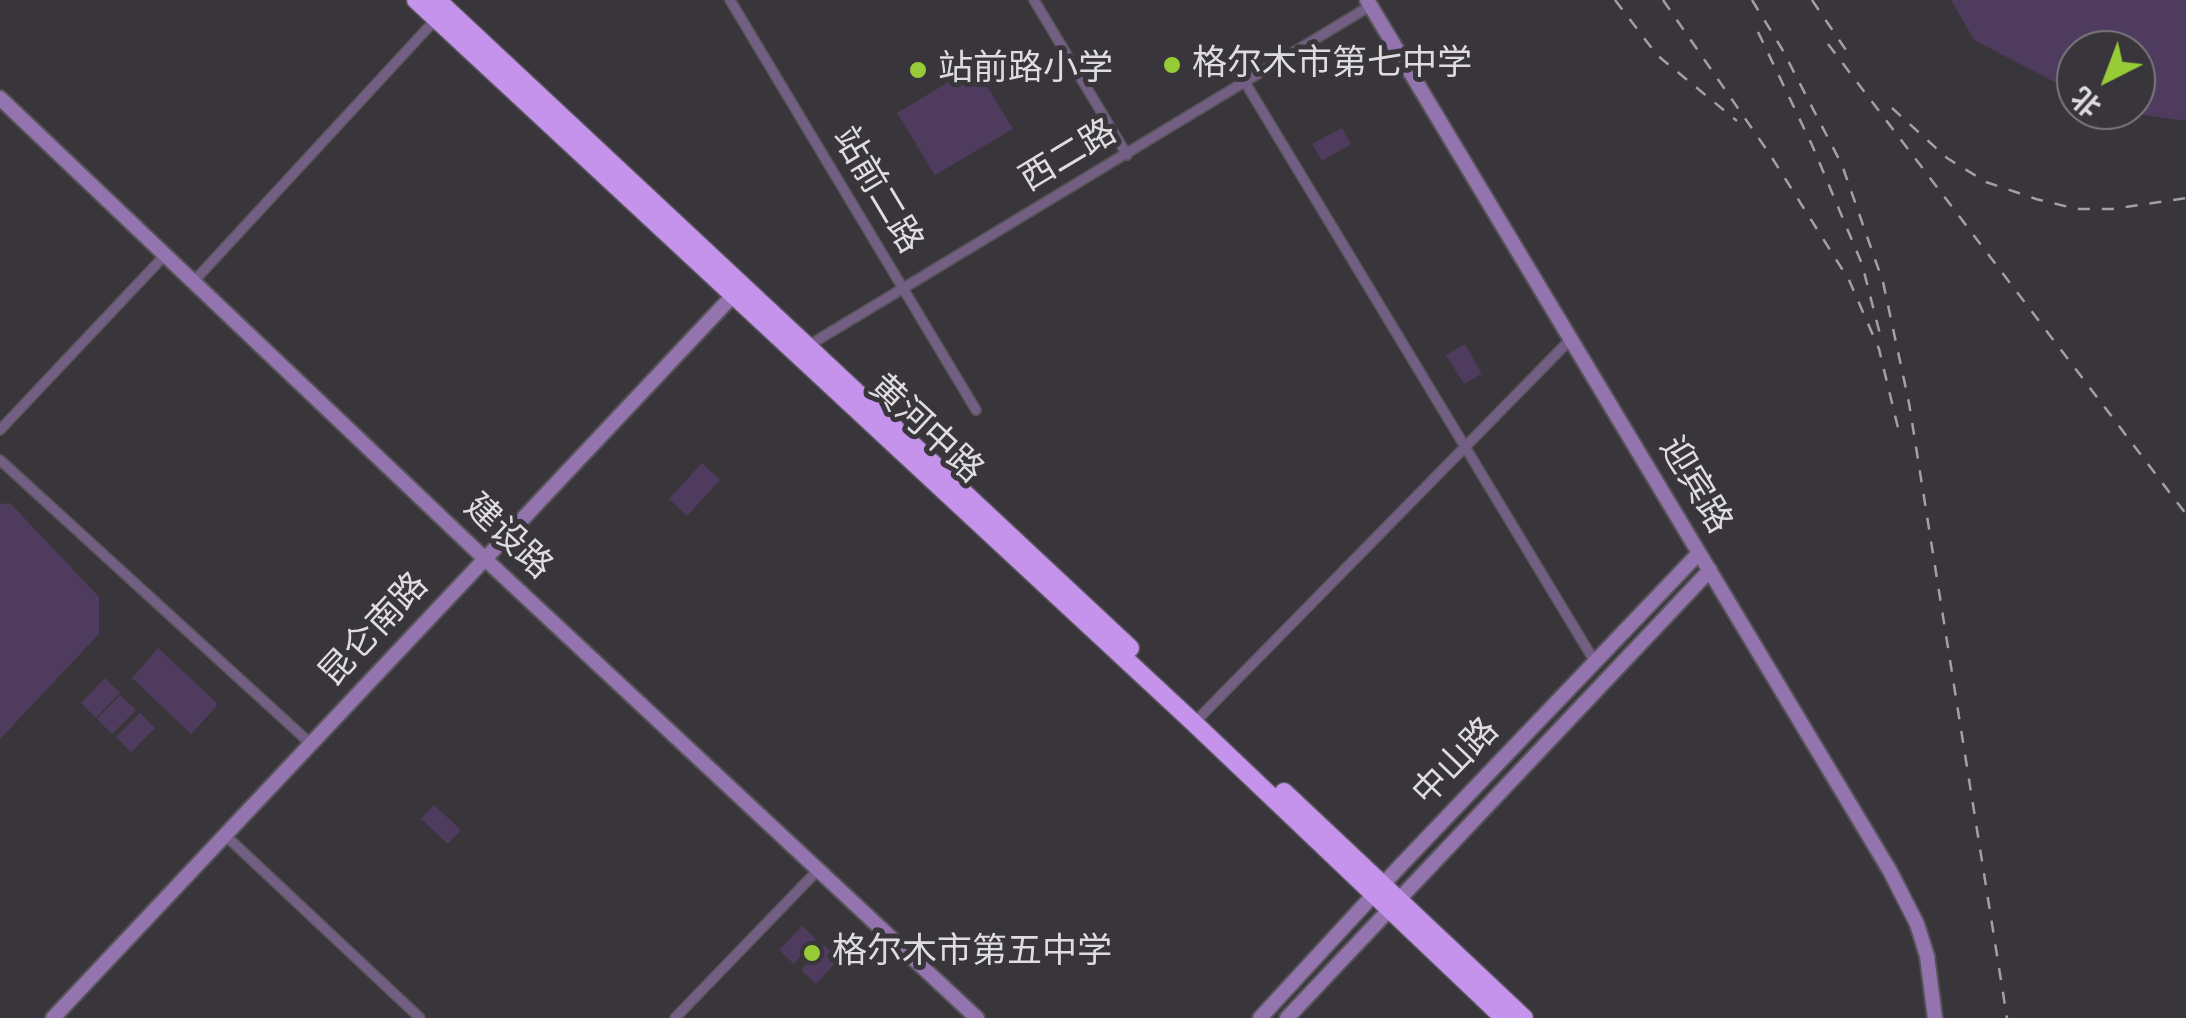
<!DOCTYPE html>
<html>
<head>
<meta charset="utf-8">
<style>
  body { margin:0 }
  #map { position:relative; width:2186px; height:1018px; overflow:hidden; background:#39363b; font-family:"Sofia Sans Condensed","Noto Sans SC",sans-serif }
  canvas { display:block }
  .north { position:absolute; left:2056px; top:30px; width:100px; height:100px; box-sizing:border-box; background:#39363b; border:2px solid #7b787d; border-radius:50%; rotate:222deg; font-size:28px; font-weight:700; line-height:40px; text-align:center; color:#dedcdf }
  .north::after { content:''; display:block; margin:auto; width:35px; height:45px; background:#97cc38; clip-path:polygon(50% 0,100% 100%,50% 72%,0 100%) }
</style>
</head>
<body>
<div id="map">
<canvas width="2186" height="1018"></canvas>
<div class="north">北</div>
</div>
<script>
const context = document.querySelector('canvas').getContext('2d');
context.lineJoin = 'round';
function paint(path, color) { context.fillStyle = color; context.fill(path, 'evenodd'); }
const shape = rows => new Path2D(rows.map(r => 'M' + r).join(''));
function stroke(path, color, width, dash) { context.strokeStyle = color; context.lineWidth = width; context.lineCap = dash ? 'butt' : 'round'; context.setLineDash(dash || []); context.stroke(path); }
function drawText(font, color, halo, rows, align = 'center') {
  context.font = font + ' "Sofia Sans Condensed","Noto Sans SC",sans-serif'; context.lineWidth = 10; context.setLineDash([]); context.textBaseline = 'middle'; context.strokeStyle = halo; context.fillStyle = color; for (const [text, x, y, turn = 0] of rows) {
    context.save(); context.translate(x, y); context.rotate((+turn || 0) * Math.PI / 180); context.textAlign = isNaN(turn) ? turn : align; if (halo) context.strokeText(text, 0, 0); context.fillText(text, 0, 0); context.restore();
  }
}
const green = shape([
  [1951,0,2186,0,2186,121,2109,110,2136,110,2136,50,2076,50,2076,93,1974,40],
  [975,66,1013,129,935,175,897,113],
  [1342,128,1351,144,1322,161,1312,144],
  [1465,344,1482,374,1464,384,1446,355],
  [702,463,720,480,687,516,669,499],
  [10,503,99,597,99,634,0,739,0,504],
  [158,648,216,702,217,706,191,734,132,678],
  [105,678,120,693,96,718,81,703],
  [120,695,136,710,112,734,97,719],
  [140,713,155,728,131,752,116,737],
  [434,805,461,830,448,844,421,819],
  [802,926,816,939,794,964,779,950],
  [824,945,839,959,816,984,801,970]
]);
const street = shape([
  [730,0,976,410],
  [1034,0,1127,155],
  [1246,84,1595,662],
  [195,280,436,19],
  [806,347,1370,6],
  [0,430,166,254],
  [0,460,311,744],
  [1194,723,1570,340],
  [225,835,420,1018],
  [675,1018,819,869]
]);
const secondary = shape([
  [1367,0,1890,871,1917,924,1927,956,1935,1018],
  [0,98,484,558,977,1018],
  [53,1018,739,289],
  [1260,1018,1401,865,1699,553],
  [1287,1018,1710,570]
]);
const highway = shape([
  [416,0,1194,723,1504,1018],
  [437,0,1130,648],
  [1284,792,1524,1018]
]);
const rail = shape([
  [1615,0,1657,55,1737,121],
  [1663,0,1769,153,1849,280,1879,349,1899,432],
  [1752,0,1782,49,1842,165,1883,282,1909,403,2007,1018],
  [1812,0,1848,53],
  [1758,32,1812,145,1862,264,1882,342],
  [1828,44,2186,514],
  [1892,108,1947,158,1986,182,2036,199,2077,209,2112,209,2186,198]
]);
const markers = [
  [1172,65,10,"#97cc38"],
  [918,70,10,"#97cc38"],
  [812,953,10,"#97cc38"]
];
const poiNames = [
  ["格尔木市第七中学",1192,65],
  ["站前路小学",938,70],
  ["格尔木市第五中学",832,953]
];
const streetNames = [
  ["西二路",1069,157,-31],
  ["站前二路",876,191,59],
  ["黄河中路",925,430,43],
  ["迎宾路",1694,486,59],
  ["建设路",507,538,43],
  ["昆仑南路",375,631,-47],
  ["中山路",1457,763,-46]
];
paint(green, '#4f3b5e');
stroke(street, '#575459', 12);
stroke(secondary, '#575459', 18);
stroke(highway, '#575459', 21);
stroke(street, '#735f84', 9);
stroke(secondary, '#9474ae', 14);
stroke(highway, '#c593eb', 18);
stroke(rail, '#a3a0a4', 2.5, [12, 12]);
for (const [x, y, r, color] of markers) { const dot = new Path2D(); dot.arc(x, y, r, 0, 2 * Math.PI); context.fillStyle = color; context.fill(dot); stroke(dot, '#39363b', 4); }
drawText('35px', '#dedcdf', '#39363b', poiNames, 'left');
drawText('35px', '#dedcdf', '#39363b', streetNames);
</script>
</body>
</html>
